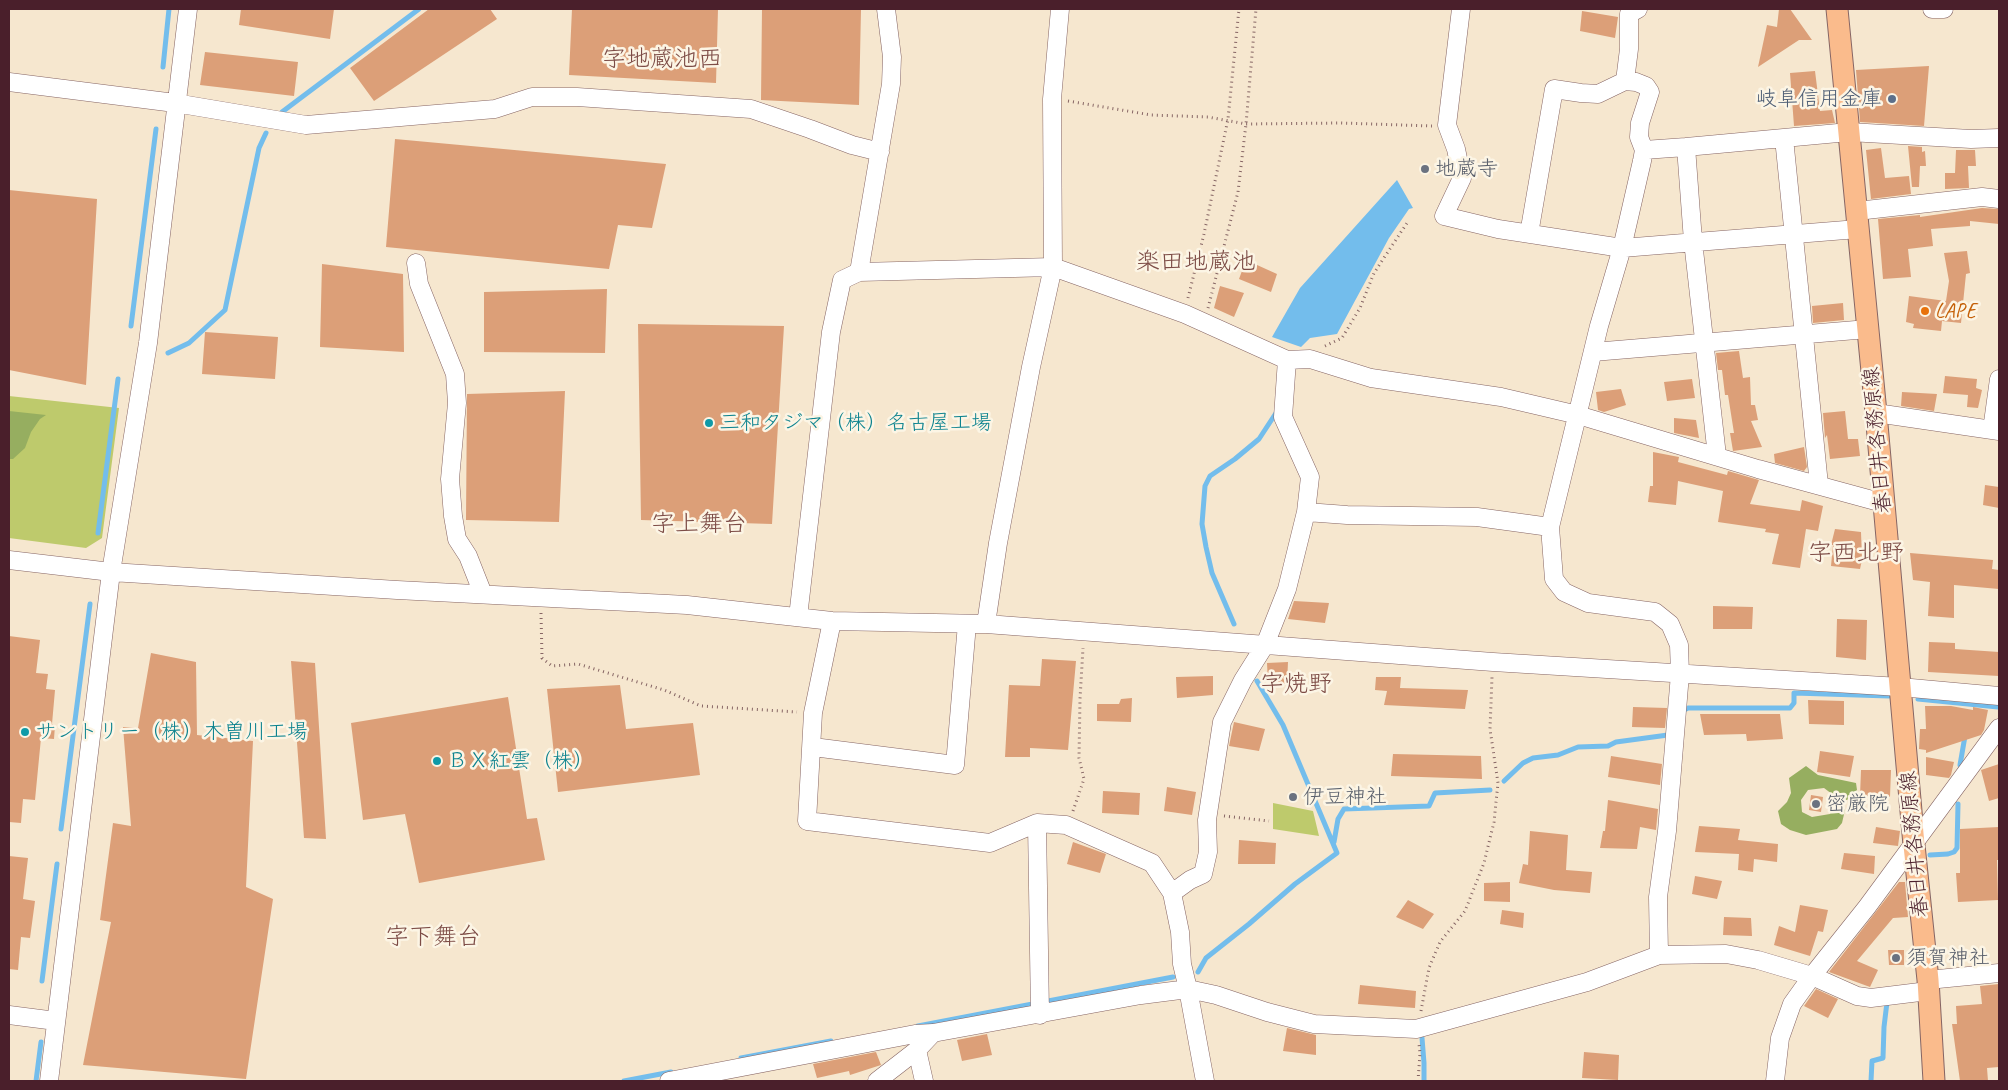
<!DOCTYPE html>
<html>
<head>
<meta charset="utf-8">
<style>
  body { margin:0 }
  #map { position:relative; width:2008px; height:1090px; overflow:hidden; background:#f6e7cf; font-family:Caveat,sans-serif }
  canvas { display:block }
  .frame { position:absolute; inset:0; border:10px solid #4a1f2b; pointer-events:none }
</style>
</head>
<body>
<div id="map">
<canvas width="2008" height="1090"></canvas>
<div class="frame"></div>
</div>
<script>
const context = document.querySelector('canvas').getContext('2d');
context.lineJoin = 'round';
function paint(path, color) { context.fillStyle = color; context.fill(path, 'evenodd'); }
const shape = rows => new Path2D(rows.map(r => 'M' + r).join(''));
function stroke(path, color, width, dash) { context.strokeStyle = color; context.lineWidth = width; context.lineCap = dash ? 'butt' : 'round'; context.setLineDash(dash || []); context.stroke(path); }
function drawText(font, color, halo, rows, align = 'center') {
  context.font = font + ' Caveat,"Klee One",sans-serif'; context.lineWidth = 5; context.setLineDash([]); context.textBaseline = 'middle'; context.strokeStyle = halo; context.fillStyle = color; for (const [text, x, y, turn = 0] of rows) {
    context.save(); context.translate(x, y); context.rotate((+turn || 0) * Math.PI / 180); context.textAlign = isNaN(turn) ? turn : align; if (halo) context.strokeText(text, 0, 0); context.fillText(text, 0, 0); context.restore();
  }
}
const green = shape([
  [9,396,119,408,102,538,86,548,9,538],
  [1273,803,1313,811,1319,836,1273,829]
]);
const forest = shape([
  [9,411,46,415,40,419,31,432,25,448,13,459,9,459],
  [1806,766,1818,775,1856,783,1857,790,1847,800,1836,797,1824,788,1808,790,1801,800,1802,812,1812,817,1830,814,1839,803,1845,810,1842,823,1837,829,1806,835,1790,830,1781,824,1778,811,1787,802,1791,793,1789,778]
]);
const water = shape([
  [1397,180,1413,208,1409,209,1389,238,1337,334,1310,338,1301,347,1272,337,1300,288]
]);
const stream = shape([
  [163,67,169,9],
  [282,112,419,9],
  [131,326,156,129],
  [168,353,189,343,225,310,259,148,266,133],
  [98,533,118,379],
  [1234,624,1212,573,1206,547,1202,524,1205,486,1210,476,1235,459,1259,439,1276,413],
  [1918,699,1998,707],
  [1682,711,1688,708,1790,708,1794,703,1794,693,1889,696],
  [1960,765,1965,736],
  [1504,781,1523,763,1533,758,1558,755,1578,747,1608,746,1616,742,1668,735],
  [61,829,90,604],
  [1334,842,1338,819,1344,809,1429,806,1435,793,1490,790],
  [1930,855,1948,854,1954,852,1957,848,1958,804],
  [1198,972,1206,958,1249,924,1295,884,1337,853,1283,725,1257,681],
  [42,981,57,864],
  [918,1026,1173,977],
  [1422,1038,1424,1063,1424,1081],
  [741,1058,831,1041],
  [36,1081,41,1042],
  [624,1081,671,1072],
  [1871,1081,1872,1061,1883,1058,1884,1027,1887,1002]
]);
const building = shape([
  [241,9,334,9,330,39,239,25],
  [429,9,490,9,497,19,374,101,350,68],
  [572,9,718,9,716,83,569,75],
  [762,9,861,9,859,105,761,100],
  [1779,9,1790,9,1812,40,1799,40,1758,67,1767,25,1777,27],
  [1582,11,1618,17,1615,38,1580,31],
  [205,52,298,62,294,96,200,85],
  [1929,66,1924,126,1860,122,1856,70],
  [1815,71,1820,111,1832,110,1835,123,1794,126,1790,73],
  [395,139,666,164,652,228,618,225,609,269,386,247],
  [1908,146,1922,147,1922,152,1925,151,1926,166,1920,166,1919,187,1912,187],
  [1881,148,1885,178,1909,176,1911,194,1871,199,1866,150],
  [1956,150,1975,150,1976,166,1968,166,1969,188,1945,189,1945,173,1955,173],
  [9,190,97,199,86,385,9,370],
  [1982,208,1999,209,1999,224,1970,221,1970,226,1931,229,1933,246,1908,249,1911,277,1883,279,1878,219,1920,215,1920,217],
  [1967,251,1970,273,1966,274,1961,323,1942,321,1941,331,1913,328,1914,324,1906,322,1909,296,1946,301,1949,281,1944,253],
  [1246,260,1277,274,1271,292,1239,279],
  [322,264,403,274,404,352,320,347],
  [1220,286,1244,293,1234,317,1214,308],
  [607,289,605,353,484,352,484,292],
  [1843,303,1844,320,1813,323,1812,306],
  [638,324,784,326,772,524,641,520],
  [205,332,278,337,275,379,202,374],
  [1739,351,1743,378,1750,377,1751,405,1755,405,1758,420,1751,421,1762,447,1733,451,1730,433,1734,433,1728,395,1725,395,1722,370,1718,370,1716,353],
  [1945,376,1977,379,1976,388,1982,390,1978,408,1967,407,1968,395,1943,393],
  [1692,379,1695,398,1667,401,1664,382],
  [1621,389,1626,405,1604,412,1598,410,1596,392],
  [565,391,559,522,466,520,467,394],
  [1902,392,1937,394,1934,411,1901,406],
  [1845,411,1848,439,1858,439,1860,456,1830,459,1827,435,1825,438,1823,413],
  [1674,418,1696,420,1699,438,1674,433],
  [1804,447,1807,467,1804,471,1775,463,1774,454],
  [1653,452,1679,457,1678,462,1727,475,1728,471,1759,480,1750,504,1800,511,1802,500,1823,506,1818,531,1806,529,1800,568,1772,564,1779,534,1765,532,1766,529,1718,522,1723,491,1678,481,1676,505,1648,502,1650,486,1653,486],
  [1985,485,1999,487,1999,508,1983,505],
  [1835,529,1861,532,1862,560,1860,569,1831,566,1833,545,1831,545],
  [1910,553,1993,560,1992,569,1999,570,1999,589,1954,585,1954,618,1928,616,1930,582,1913,580],
  [1294,601,1329,603,1325,623,1288,619],
  [1713,606,1753,607,1752,629,1713,629],
  [1837,619,1867,620,1866,660,1836,657],
  [9,636,40,640,36,673,48,674,46,689,55,690,52,724,55,725,54,739,41,738,35,800,23,799,21,823,9,822],
  [1929,642,1955,643,1955,649,1999,652,1999,676,1928,672],
  [151,653,196,662,197,735,253,741,246,887,273,899,246,1079,83,1065,111,922,100,920,113,823,131,826,123,727,138,728],
  [1042,659,1076,661,1068,750,1030,748,1030,757,1005,757,1009,685,1040,686],
  [291,661,315,663,326,839,304,838],
  [1288,662,1287,684,1268,683,1267,663],
  [1213,676,1213,695,1177,698,1176,677],
  [1376,677,1401,677,1400,688,1468,690,1465,709,1384,705,1387,691,1375,690],
  [620,685,626,729,693,723,700,775,558,792,547,689],
  [508,697,527,819,537,818,545,860,419,883,405,814,363,820,351,723],
  [1132,698,1131,722,1097,721,1097,704,1119,704,1121,699],
  [1808,700,1844,701,1844,725,1809,724],
  [1925,706,1951,706,1973,710,1973,707,1988,710,1984,730,1981,735,1926,753,1926,750,1919,749,1920,729,1926,729],
  [1633,707,1667,708,1665,728,1632,727],
  [1700,714,1780,714,1783,739,1747,741,1746,734,1704,735],
  [1234,722,1265,729,1259,751,1229,746],
  [1820,751,1854,756,1850,777,1817,772],
  [1393,754,1481,756,1482,779,1391,776],
  [1611,756,1662,764,1660,785,1608,777],
  [1926,757,1954,762,1951,775,1949,778,1926,775],
  [1999,764,1999,798,1989,801,1981,770],
  [1861,770,1891,770,1890,797,1860,796],
  [1167,787,1196,792,1192,815,1164,811],
  [1103,791,1140,793,1139,815,1102,813],
  [1811,795,1823,797,1821,812,1809,810],
  [1608,800,1658,809,1656,830,1640,827,1637,849,1600,848,1603,831,1605,831],
  [1699,826,1740,829,1738,840,1778,844,1777,862,1754,859,1753,872,1738,870,1739,854,1695,852],
  [1876,827,1900,831,1898,846,1873,843],
  [1999,827,1999,860,1997,860,1998,900,1958,902,1956,873,1960,873,1960,829],
  [1530,831,1568,835,1566,870,1592,872,1590,893,1554,890,1519,883,1523,864,1528,865],
  [1239,840,1276,843,1275,864,1238,864],
  [1073,842,1106,854,1100,873,1067,864],
  [1844,853,1875,856,1874,874,1841,869],
  [9,856,28,858,23,899,35,901,30,938,21,937,18,970,9,969],
  [1695,876,1722,881,1717,899,1692,894],
  [1510,882,1510,902,1484,901,1484,883],
  [1899,882,1905,882,1908,917,1893,918,1857,961,1878,970,1870,987,1829,972],
  [1408,900,1434,914,1423,929,1396,917],
  [1800,905,1828,910,1823,932,1818,931,1810,956,1774,945,1779,926,1795,932],
  [1502,910,1524,913,1523,928,1500,924],
  [1724,917,1751,918,1752,936,1723,935],
  [1888,950,1904,950,1904,965,1889,965],
  [1999,984,1999,1067,1987,1068,1988,1081,1960,1081,1952,1024,1957,1024,1956,1006,1982,1004,1980,986],
  [1360,985,1416,991,1415,1008,1358,1004],
  [1816,989,1838,999,1828,1018,1804,1006],
  [1287,1028,1316,1035,1316,1055,1283,1051],
  [987,1034,992,1055,962,1061,957,1040],
  [876,1052,881,1065,850,1075,849,1071,817,1078,813,1064],
  [1584,1052,1619,1055,1618,1080,1582,1078]
]);
const path = shape([
  [1068,101,1151,115,1208,117,1246,124,1341,123,1432,126],
  [1188,298,1204,234,1228,119,1239,9],
  [1208,308,1238,192,1246,124,1256,9],
  [1325,346,1342,338,1360,308,1374,273,1407,223],
  [541,613,542,658,552,666,578,664,664,690,701,706,797,712],
  [1073,811,1084,779,1079,758,1080,699,1083,648],
  [1224,816,1269,821],
  [1421,1011,1429,968,1440,942,1465,911,1484,863,1494,822,1498,783,1490,729,1492,677],
  [1418,1081,1420,1053,1419,1044]
]);
const minor = shape([
  [1461,9,1447,125,1456,149,1462,178,1444,216,1498,229,1622,248,1858,229],
  [1638,9,1629,14,1629,49,1625,81,1636,82,1646,86,1650,92,1640,123,1639,137,1644,150,1642,161,1622,248,1599,326,1550,527,1554,579,1564,592,1588,603,1655,612,1670,624,1679,645,1680,674,1667,831,1658,897,1659,955],
  [1932,9,1944,9],
  [9,82,175,103,306,125,495,109,532,97,577,97,751,109,810,129,852,145,880,152],
  [1784,138,1819,485],
  [1644,150,1686,147],
  [1857,211,1982,197,1999,199],
  [1529,234,1554,89,1581,93,1598,94,1625,81],
  [416,263,419,284,455,374,457,403,450,479,453,516,457,539,468,556,483,594],
  [859,272,891,84,892,57,886,9],
  [1593,352,1868,329],
  [1876,413,1999,431],
  [1992,430,1999,379],
  [1717,456,1693,241,1686,147,1849,132,1971,139,1999,138],
  [1306,512,1347,515,1477,517,1550,527],
  [9,560,111,572,397,590,687,605,832,621,986,624,1493,662,1900,687,1999,696],
  [798,617,831,332,842,280,859,272,1053,267,1185,314,1287,360,1310,359,1371,378,1501,397,1578,415,1758,469,1883,503],
  [832,621,813,713,807,821,990,843,1037,823,1066,825,1152,863,1172,893,1180,932,1182,964,1188,989,1205,1081],
  [986,624,998,543,1031,367,1053,267,1052,99,1060,9],
  [813,747,955,765,967,624],
  [1037,823,1040,1015],
  [1172,893,1190,880,1203,874,1208,852,1207,820,1222,722,1243,680,1265,645,1287,589,1306,512,1310,477,1283,417,1287,360],
  [1928,980,1999,973],
  [9,1015,56,1021],
  [917,1050,924,1081],
  [49,1081,111,572,148,343,188,9],
  [669,1081,915,1034,933,1033,1141,995,1188,989,1216,995,1267,1012,1314,1024,1416,1029,1587,982,1659,955,1726,954,1758,960,1812,976,1857,996,1871,998,1928,991],
  [877,1081,917,1050,933,1033],
  [1775,1081,1780,1038,1792,1004,1812,976,1867,907,1999,728]
]);
const major = shape([
  [1837,9,1876,413,1914,845,1928,980,1934,1081]
]);
const markers = [
  [1892,99,5,"#5c6f8a"],
  [1425,169,5,"#6b7280"],
  [1925,311,5,"#e8710a"],
  [709,423,5,"#0f9aa8"],
  [25,732,5,"#0f9aa8"],
  [437,761,5,"#0f9aa8"],
  [1293,797,5,"#6b7280"],
  [1816,804,5,"#6b7280"],
  [1896,958,5,"#6b7280"]
];
const serviceNames = [
  ["岐阜信用金庫",1882,99]
];
const worshipNames = [
  ["地蔵寺",1435,169],
  ["伊豆神社",1303,797],
  ["密厳院",1826,804],
  ["須賀神社",1906,958]
];
const foodNames = [
  ["LAPE",1935,311]
];
const cultureNames = [
  ["三和タジマ（株）名古屋工場",719,423],
  ["サントリー（株）木曽川工場",35,732],
  ["ＢＸ紅雲（株）",447,761]
];
const streetNames = [
  ["春日井各務原線",1878,440,-95],
  ["春日井各務原線",1915,844,-95]
];
const quarterNames = [
  ["字地蔵池西",662,60],
  ["楽田地蔵池",1196,263],
  ["字上舞台",699,525],
  ["字西北野",1856,554],
  ["字焼野",1296,685],
  ["字下舞台",433,938]
];
paint(green, '#beca6c');
paint(forest, '#96ae60');
paint(water, '#73bdec');
stroke(stream, '#73bdec', 5);
paint(building, '#dc9f78');
stroke(minor, '#866564', 19);
stroke(major, '#866564', 23);
stroke(path, '#866564', 3, [1, 4]);
stroke(minor, '#fff', 18);
stroke(major, '#fabb8c', 21);
for (const [x, y, r, color] of markers) { const dot = new Path2D(); dot.arc(x, y, r, 0, 2 * Math.PI); context.fillStyle = color; context.fill(dot); stroke(dot, '#fcf5e5', 2); }
drawText('21px', '#4e5e75', '#fcf5e5', serviceNames, 'right');
drawText('21px', '#5b616d', '#fcf5e5', worshipNames, 'left');
drawText('21px', '#c56008', '#fcf5e5', foodNames, 'left');
drawText('21px', '#0d838f', '#fcf5e5', cultureNames, 'left');
drawText('21px', '#4a1f2b', '#fcf5e5', streetNames);
drawText('24px', '#7d4c46', '#fcf5e5', quarterNames);
</script>
</body>
</html>
